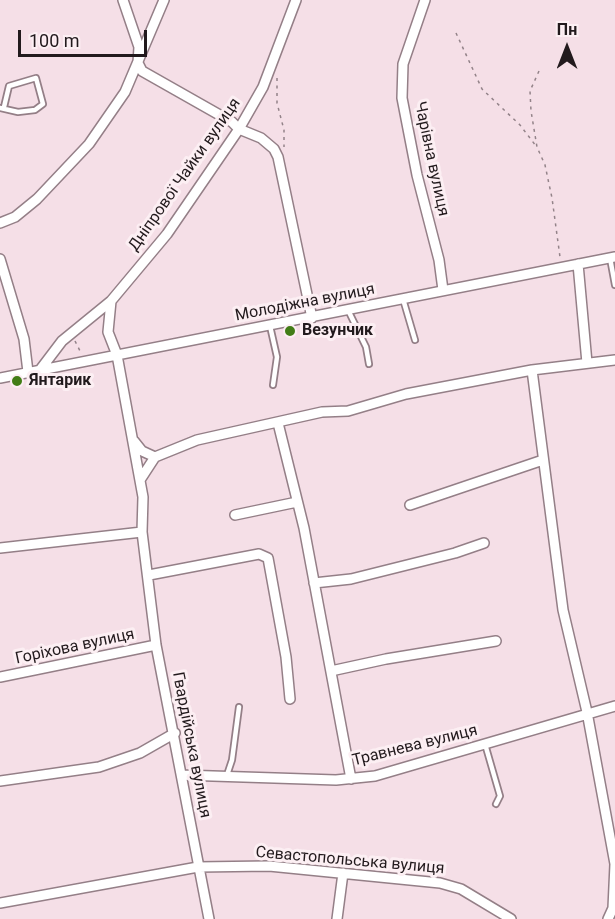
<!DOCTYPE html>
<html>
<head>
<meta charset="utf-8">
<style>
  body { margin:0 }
  #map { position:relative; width:615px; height:919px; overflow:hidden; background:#f5dfe7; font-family:Roboto,sans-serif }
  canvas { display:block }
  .north { position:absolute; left:537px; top:18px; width:60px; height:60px; -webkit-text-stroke:4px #fceff3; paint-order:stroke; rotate:0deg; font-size:16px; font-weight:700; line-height:24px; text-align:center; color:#221a1d }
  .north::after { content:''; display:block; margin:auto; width:21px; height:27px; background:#221a1d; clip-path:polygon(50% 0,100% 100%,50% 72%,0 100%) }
  .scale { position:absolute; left:18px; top:30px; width:129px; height:27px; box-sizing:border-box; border:3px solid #221a1d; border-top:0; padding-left:8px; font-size:18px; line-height:21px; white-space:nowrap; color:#221a1d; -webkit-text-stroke:4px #fceff3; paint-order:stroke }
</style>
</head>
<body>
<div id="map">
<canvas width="615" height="919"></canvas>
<div class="north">Пн</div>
<div class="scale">100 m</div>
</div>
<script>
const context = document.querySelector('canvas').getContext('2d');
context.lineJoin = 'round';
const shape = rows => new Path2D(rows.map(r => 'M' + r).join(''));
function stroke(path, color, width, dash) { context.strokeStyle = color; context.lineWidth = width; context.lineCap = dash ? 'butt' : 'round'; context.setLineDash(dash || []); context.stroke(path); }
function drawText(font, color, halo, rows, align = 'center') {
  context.font = font + ' Roboto,sans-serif'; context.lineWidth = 6; context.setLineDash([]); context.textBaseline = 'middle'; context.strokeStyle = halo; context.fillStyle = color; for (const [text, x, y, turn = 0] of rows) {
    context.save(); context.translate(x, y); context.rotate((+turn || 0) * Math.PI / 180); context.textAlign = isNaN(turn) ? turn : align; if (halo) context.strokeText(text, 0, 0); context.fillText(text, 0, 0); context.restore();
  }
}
const path = shape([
  [456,33,482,89,520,125,536,146],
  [539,71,530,91,531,111,537,147,545,165,552,198,560,257],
  [277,78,277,103,284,130,284,147],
  [75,341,81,353]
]);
const lane = shape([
  [0,108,18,112,35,110,43,104,36,78,9,86,4,107],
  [610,258,615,285],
  [403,299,415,340],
  [348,310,366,347,369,364],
  [270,326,277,357,273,385],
  [485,744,500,796,496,804],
  [227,775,232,760,239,707]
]);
const street = shape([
  [123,0,139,47,138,63,142,71,232,122,239,129,261,138,274,149,278,157,312,318],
  [425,0,403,64,402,98,417,175,439,260,443,290],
  [0,223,15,217,37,199,89,144,125,92,164,0],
  [0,259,24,339,28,372],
  [578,264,587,363],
  [111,301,108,332,117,355,143,497,142,532,156,645,209,919],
  [40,370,62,341,111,301,167,234,239,129,263,87,296,0],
  [532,370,563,610,587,712,615,864,613,908,608,919],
  [0,378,615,257],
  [278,423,304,528,351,779],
  [134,441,142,451,155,457,197,440,322,412,348,411,406,394,532,370,615,360],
  [140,480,155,457],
  [410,505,543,460],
  [235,515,297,502],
  [0,548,142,532],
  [149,575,259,554,268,558,286,657,290,699],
  [314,583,351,579,455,553,484,543],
  [331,671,386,659,496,641],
  [0,677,156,645],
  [182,775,336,780,375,776,615,706],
  [0,781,99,767,140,753,175,733],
  [0,903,198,867,269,866,440,883,461,889,511,919],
  [337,919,343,873]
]);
const markers = [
  [290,331,6,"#427d16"],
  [17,381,6,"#427d16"]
];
const streetNames = [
  ["Чарівна вулиця",431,159,78],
  ["Дніпрової Чайки вулиця",185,175,-55],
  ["Молодіжна вулиця",305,303,-11],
  ["Горіхова вулиця",75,647,-12],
  ["Гвардійська вулиця",191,745,79],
  ["Травнева вулиця",415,746,-14],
  ["Севастопольська вулиця",350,861,5]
];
const poiNames = [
  ["Везунчик",302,331],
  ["Янтарик",29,381]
];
stroke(lane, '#947f87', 8);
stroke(street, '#947f87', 12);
stroke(path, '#938389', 1.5, [3, 4.5]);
stroke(lane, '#fff', 4.5);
stroke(street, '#fff', 9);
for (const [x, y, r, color] of markers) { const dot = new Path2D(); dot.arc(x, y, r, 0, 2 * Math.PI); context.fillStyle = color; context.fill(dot); stroke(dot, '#fceff3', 2); }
drawText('16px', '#221a1d', '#fceff3', streetNames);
drawText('bold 16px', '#221a1d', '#fceff3', poiNames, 'left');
</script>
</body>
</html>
